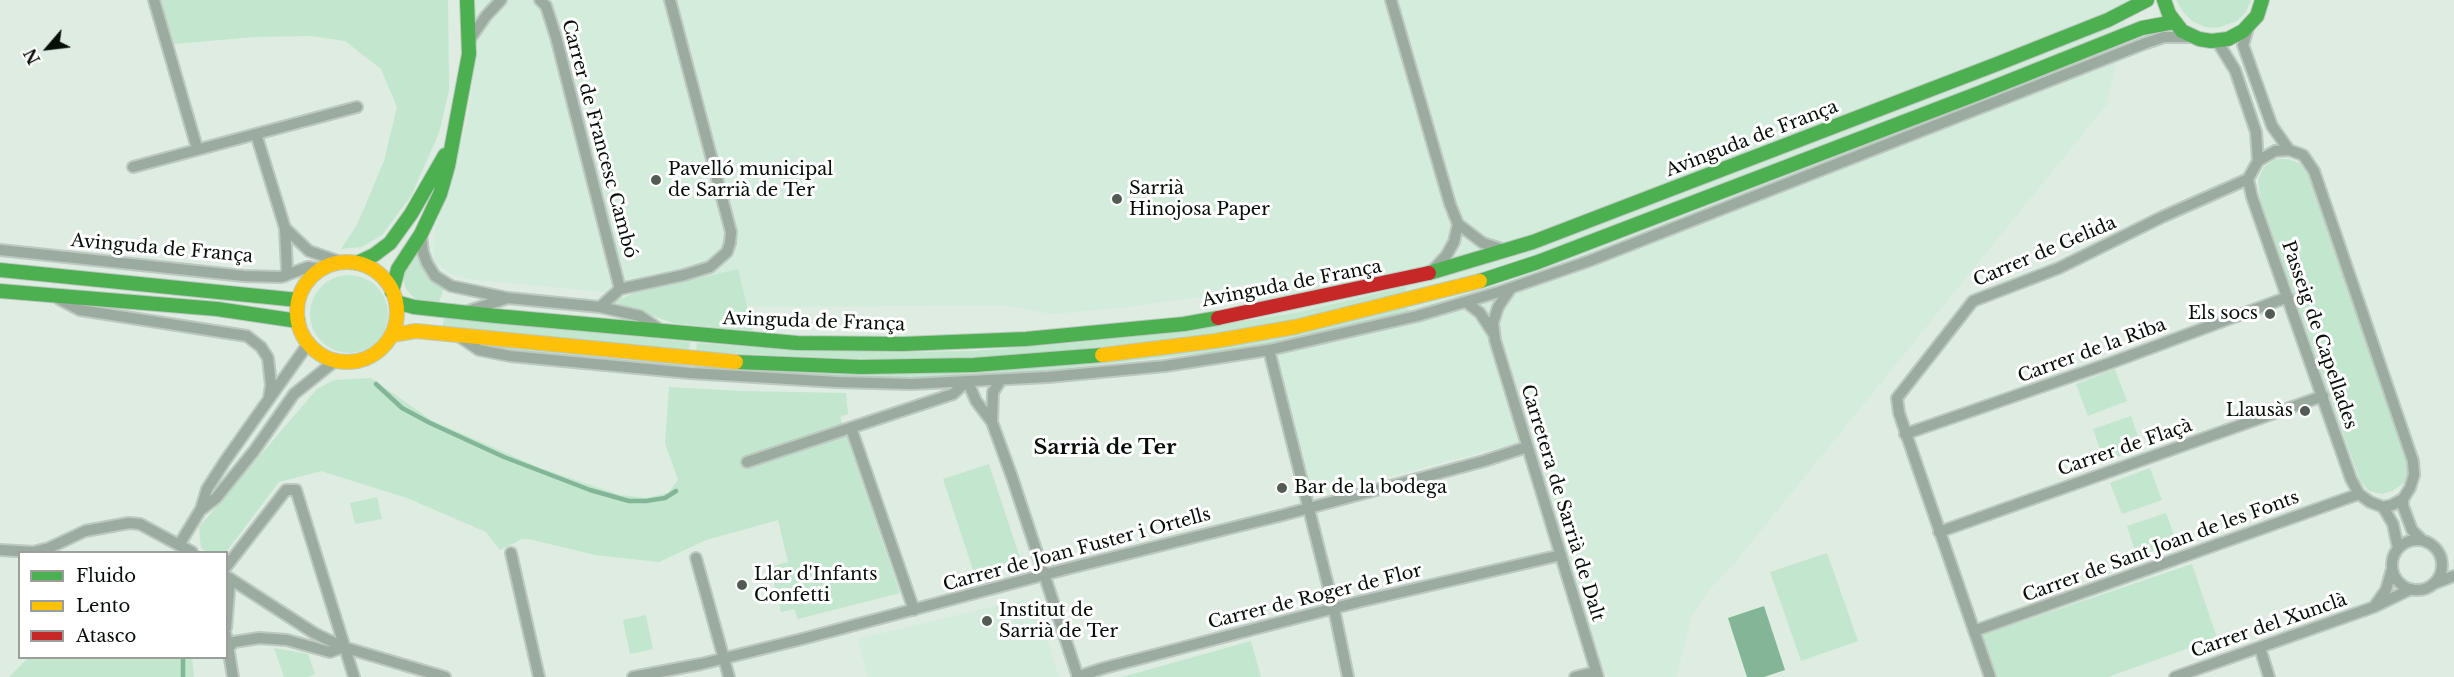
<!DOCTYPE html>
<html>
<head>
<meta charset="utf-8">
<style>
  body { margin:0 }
  #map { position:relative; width:2454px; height:677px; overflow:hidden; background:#deece2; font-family:"Libre Baskerville",serif }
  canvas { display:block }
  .legend { position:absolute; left:18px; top:551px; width:210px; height:108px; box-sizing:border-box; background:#fff; border:2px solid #9b9f9c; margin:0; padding:8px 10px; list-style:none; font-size:18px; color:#060e08 }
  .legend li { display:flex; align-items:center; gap:12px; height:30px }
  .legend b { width:30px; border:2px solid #9b9f9c }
  .north { position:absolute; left:18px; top:18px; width:60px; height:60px; -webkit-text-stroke:4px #fff; paint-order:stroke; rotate:242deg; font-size:16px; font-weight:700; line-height:24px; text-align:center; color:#060e08 }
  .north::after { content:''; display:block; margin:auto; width:21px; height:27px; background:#060e08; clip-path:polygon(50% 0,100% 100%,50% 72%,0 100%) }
</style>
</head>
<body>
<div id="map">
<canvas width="2454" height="677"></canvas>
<ul class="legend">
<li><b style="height:8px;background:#4caf50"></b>Fluido</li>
<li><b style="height:8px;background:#ffc107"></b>Lento</li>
<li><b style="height:8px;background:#c62828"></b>Atasco</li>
</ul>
<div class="north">N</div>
</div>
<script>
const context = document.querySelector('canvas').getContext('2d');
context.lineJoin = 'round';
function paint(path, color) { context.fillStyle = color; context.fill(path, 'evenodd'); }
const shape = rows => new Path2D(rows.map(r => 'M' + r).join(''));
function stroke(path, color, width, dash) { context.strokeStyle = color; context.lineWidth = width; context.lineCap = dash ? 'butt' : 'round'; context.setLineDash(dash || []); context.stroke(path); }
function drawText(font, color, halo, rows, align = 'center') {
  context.font = font + ' "Libre Baskerville",serif'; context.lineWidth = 6; context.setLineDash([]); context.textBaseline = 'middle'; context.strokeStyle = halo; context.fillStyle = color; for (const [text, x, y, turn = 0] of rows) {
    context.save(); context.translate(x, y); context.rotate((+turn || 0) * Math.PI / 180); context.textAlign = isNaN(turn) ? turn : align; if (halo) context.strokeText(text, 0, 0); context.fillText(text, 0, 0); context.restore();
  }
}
const built = shape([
  [474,0,2130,0,2107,104,1737,560,1710,589,1692,615,1676,677,1608,677,1601,667,1532,439,1310,497,1252,283,1223,289,1206,296,1129,307,1052,314,1001,305,762,307,468,279,451,274,434,260,434,243,436,222,468,119,476,49],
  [1024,599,1035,602,1059,677,868,677,858,639]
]);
const green = shape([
  [161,0,448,0,449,90,439,133,411,196,382,235,362,247,341,249,357,225,384,161,397,107,381,69,345,41,311,36,255,37,174,44],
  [2176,0,2251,0,2246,12,2237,21,2217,28,2205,27,2192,21,2183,12],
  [2276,159,2288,159,2299,163,2310,177,2407,455,2409,471,2404,483,2392,491,2382,494,2369,491,2360,481,2260,199,2258,179,2264,167],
  [418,249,426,272,431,280,444,288,439,302,415,299,406,289,403,279,405,268],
  [738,269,753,331,673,323,613,302,635,293],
  '310 314a39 39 0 1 1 78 0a39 39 0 1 1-78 0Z',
  [1405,287,1407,294,1285,322,1183,338,1033,354,963,358,867,359,696,352,697,343,811,351,912,352,974,351,1074,343,1199,328,1296,313],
  [1407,307,1409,312,1297,338,1224,351,1032,372,932,377,856,377,695,369,695,365,980,371],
  [444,318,690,342,689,350,443,326],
  [479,344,686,364,686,367,666,366,510,351],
  [2115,369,2127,401,2088,416,2076,384],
  [371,378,431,420,540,468,620,495,647,498,668,493,678,480,665,443,669,387,740,391,846,393,848,414,840,417,900,593,798,619,794,609,781,612,770,567,788,562,778,520,706,540,659,562,595,555,529,539,522,539,500,550,486,532,407,498,321,471,279,482,226,552,207,552,201,548,199,527,317,389,334,380],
  [2131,416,2142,448,2104,461,2093,429],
  [989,464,1020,558,974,573,943,479],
  [2150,468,2162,500,2122,514,2110,483],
  [377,497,382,519,355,524,350,503],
  [2166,513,2177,543,2137,557,2127,526],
  [1827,553,1858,641,1801,661,1770,572],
  [2192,564,2217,638,2108,677,1997,677,1982,635],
  [646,615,653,649,630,654,623,620],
  [1251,641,1261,677,1122,677],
  [274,648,308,654,315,674,307,677,284,677],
  [28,658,192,658,194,677,9,677]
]);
const water = shape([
  [1764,606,1785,670,1764,677,1747,677,1728,618]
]);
const stream = shape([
  [376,384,402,408,430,423,504,457,590,490,629,501,646,501,665,498,676,491],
  [183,677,183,658]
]);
const street = shape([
  [154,0,197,148],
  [540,0,546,6,556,37,620,289],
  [1391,0,1450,204,1458,224],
  [2248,28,2243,45,2272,126,2289,150],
  [470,39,486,16,501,0],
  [2217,41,2235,70,2256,132,2258,161],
  [256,134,357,107],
  [2289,150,2303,155,2314,171,2413,461,2414,475,2410,488,2403,499,2392,505,2383,507,2370,502,2359,494,2351,479,2252,197,2248,179,2258,161,2275,151,2289,150],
  [133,167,256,134,285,228,287,270,285,276],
  [1458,224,1483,243,1504,250],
  [285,228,309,251,341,262],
  [421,234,423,252,427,263,435,276,451,286,508,298,600,307,640,316,659,329],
  [0,250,244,276,281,277,308,267,319,269],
  [1433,270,1446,256,1454,242,1458,224],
  [1511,288,1498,307,1493,323,1495,340,1598,677],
  [59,299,80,310,247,336,261,347,268,358,271,385,269,398],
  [1466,302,1480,313,1493,333],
  [600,307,620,289,684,275,710,267,727,252,730,243,731,232,670,0],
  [471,310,508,298],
  [460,337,479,350,510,356,690,373,837,382,911,384,1048,377,1165,366,1269,350,1417,316,1499,292,1589,261,2146,43,2164,37,2191,37],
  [1269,350,1334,609,1348,677],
  [1001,380,993,392,992,422,1012,477,1078,677],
  [968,382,976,401,992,422],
  [851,428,914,610],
  [1905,434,2113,362,2288,297],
  [747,462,953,394,966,382],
  [2403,499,2403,506,2412,530,2422,540],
  [2383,507,2393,524,2398,548],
  [202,509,216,498,254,451,294,394,335,361],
  [1939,532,2323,396],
  '2392 565a25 25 0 1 1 50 0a25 25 0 1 1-50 0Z',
  [179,545,201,509,207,489,225,461,308,344],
  [0,550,33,552,49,548,85,531,129,523,140,524,192,552],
  [511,553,539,677],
  [696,558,729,677],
  [226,567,286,490,296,490,354,677],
  [226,576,314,633,343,647,445,677],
  [2433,584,2454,576],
  [2376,604,2386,590,2392,569],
  [226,628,230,579],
  [1974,631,2359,494],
  [226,635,233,677],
  [2260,648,2269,677],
  [227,649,234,642,259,638,287,640,330,652,343,647],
  [633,677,701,664,802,639,1066,569,1283,515,1484,461,1527,447],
  [1077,677,1104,668,1358,602,1561,555],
  [1575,677,1595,672],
  [1990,677,1899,413,1897,398,1973,301,2059,268,2162,217,2248,179],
  [2175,677,2374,607,2411,589]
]);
const fast = shape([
  [2164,0,2169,14,2182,31,2199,39,2211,41,2228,39,2243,31,2257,16,2262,0],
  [357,263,374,255,390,243,411,214,445,155],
  [0,270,298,300],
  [1429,273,1533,242,1997,64,2108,20,2147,0],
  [1480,281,1538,262,1979,93,2142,28,2174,22],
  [0,291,217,309,298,321],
  [392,292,398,269,421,234,440,194,448,166,469,54,467,0],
  [396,302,414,307,496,316,797,343,903,344,1026,339,1184,324,1218,318],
  [736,362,861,367,974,365,1102,355]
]);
const slow = shape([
  '297 312a50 50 0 1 1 100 0a50 50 0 1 1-100 0Z',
  [392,335,416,331,736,362],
  [1102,355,1215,341,1295,327,1480,281]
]);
const jam = shape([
  [1218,318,1429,273]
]);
const markers = [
  [656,180,6,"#525c54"],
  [1117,199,6,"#525c54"],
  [2270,314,6,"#525c54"],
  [2305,411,6,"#525c54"],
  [1282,488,6,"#525c54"],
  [742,585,6,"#525c54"],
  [987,621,6,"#525c54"]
];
const streetNames = [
  ["Carrer de Francesc Cambó",599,139,75],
  ["Avinguda de França",1752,139,-21],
  ["Avinguda de França",162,249,5],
  ["Carrer de Gelida",2045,252,-23],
  ["Avinguda de França",1292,284,-11],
  ["Avinguda de França",814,322,2],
  ["Passeig de Capellades",2319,335,71],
  ["Carrer de la Riba",2092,351,-20],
  ["Carrer de Flaçà",2125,448,-19],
  ["Carretera de Sarrià de Dalt",1562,503,73],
  ["Carrer de Sant Joan de les Fonts",2161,547,-20],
  ["Carrer de Joan Fuster i Ortells",1077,550,-15],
  ["Carrer de Roger de Flor",1315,597,-14],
  ["Carrer del Xunclà",2269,626,-19]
];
const poiNames = [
  ["Pavelló municipal",668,170],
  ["de Sarrià de Ter",668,191],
  ["Sarrià",1129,189],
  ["Hinojosa Paper",1129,210],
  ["Els socs",2258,314,"right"],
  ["Llausàs",2293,411,"right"],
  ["Bar de la bodega",1294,488],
  ["Llar d'Infants",754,575],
  ["Confetti",754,596],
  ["Institut de",999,611],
  ["Sarrià de Ter",999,632]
];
const quarterNames = [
  ["Sarrià de Ter",1105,448]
];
paint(built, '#d4ecdb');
paint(green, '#c2e6ce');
paint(water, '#83b696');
stroke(stream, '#83b696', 4.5);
stroke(street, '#bcc8c0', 14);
stroke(fast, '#bcc8c0', 16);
stroke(slow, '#bcc8c0', 16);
stroke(jam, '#bcc8c0', 16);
stroke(street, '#9baba0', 10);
stroke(fast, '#4caf50', 14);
stroke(slow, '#ffc107', 14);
stroke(jam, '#c62828', 14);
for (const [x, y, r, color] of markers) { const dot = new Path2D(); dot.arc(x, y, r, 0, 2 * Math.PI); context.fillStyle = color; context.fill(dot); stroke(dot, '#fff', 2); }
drawText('18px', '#060e08', '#fff', streetNames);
drawText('18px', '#060e08', '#fff', poiNames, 'left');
drawText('bold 21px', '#060e08', '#fff', quarterNames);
</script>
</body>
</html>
